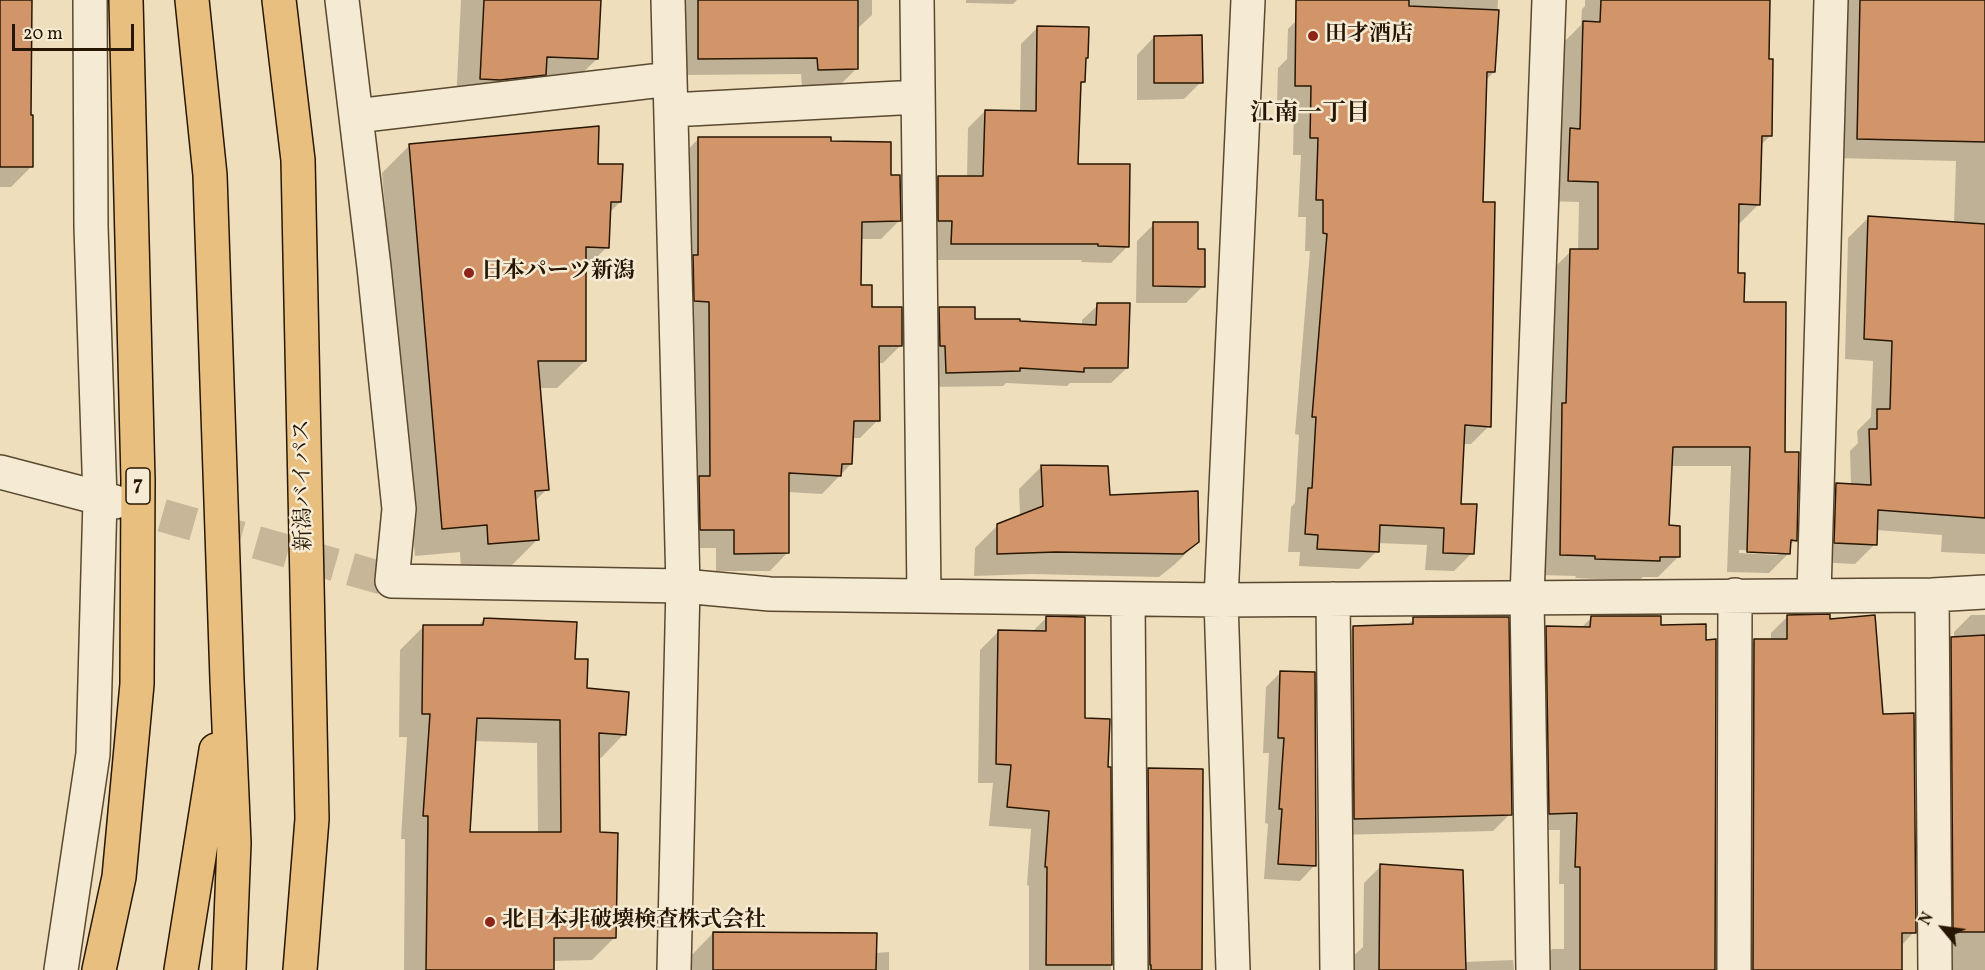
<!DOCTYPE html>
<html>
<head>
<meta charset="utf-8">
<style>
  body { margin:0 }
  #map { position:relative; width:1985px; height:970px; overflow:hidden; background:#efdebc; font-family:Vollkorn,serif }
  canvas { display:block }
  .north { position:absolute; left:1913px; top:898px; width:60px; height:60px; -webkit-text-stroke:4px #f5ead3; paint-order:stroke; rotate:299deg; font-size:16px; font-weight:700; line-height:24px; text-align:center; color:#271702 }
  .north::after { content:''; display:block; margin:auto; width:21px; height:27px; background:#271702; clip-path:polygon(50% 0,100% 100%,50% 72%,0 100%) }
  .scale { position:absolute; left:12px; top:24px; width:122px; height:27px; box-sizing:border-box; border:3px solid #271702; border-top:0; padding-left:8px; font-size:18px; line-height:21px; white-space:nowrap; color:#271702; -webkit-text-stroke:4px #f5ead3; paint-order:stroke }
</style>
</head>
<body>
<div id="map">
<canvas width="1985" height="970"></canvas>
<div class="north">N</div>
<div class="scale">20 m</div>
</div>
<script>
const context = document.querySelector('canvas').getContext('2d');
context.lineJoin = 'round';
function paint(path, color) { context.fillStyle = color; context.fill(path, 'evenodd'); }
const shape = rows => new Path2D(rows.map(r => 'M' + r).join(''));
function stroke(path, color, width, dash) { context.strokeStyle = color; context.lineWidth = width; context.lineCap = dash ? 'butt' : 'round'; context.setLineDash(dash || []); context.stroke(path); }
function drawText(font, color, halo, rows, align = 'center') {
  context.font = font + ' Vollkorn,"Noto Serif JP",serif'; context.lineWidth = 5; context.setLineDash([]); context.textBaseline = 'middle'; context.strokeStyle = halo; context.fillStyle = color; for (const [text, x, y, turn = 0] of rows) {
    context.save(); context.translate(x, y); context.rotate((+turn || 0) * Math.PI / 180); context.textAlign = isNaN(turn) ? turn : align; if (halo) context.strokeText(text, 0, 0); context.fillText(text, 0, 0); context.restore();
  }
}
const shadow = shape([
  [0,0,29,0,32,166,11,187,0,187],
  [461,0,600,0,597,59,572,83,456,103],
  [682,0,872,0,872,15,856,30,857,68,840,85,802,86,801,74,682,75],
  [966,0,1017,0,1013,4,966,3],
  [1312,0,1498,0,1494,72,1485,81,1482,204,1489,426,1471,444,1462,444,1459,505,1472,553,1454,571,1425,570,1427,545,1377,543,1377,551,1359,569,1299,566,1300,552,1288,552,1291,507,1295,503,1299,435,1295,434,1310,251,1305,251,1306,217,1298,217,1301,155,1293,155,1294,104,1277,104,1278,68,1287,59,1288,29,1306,11],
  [1585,0,1769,0,1768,61,1770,136,1760,146,1759,204,1739,224,1737,274,1743,303,1783,453,1795,540,1789,546,1789,553,1769,573,1727,572,1731,466,1670,466,1667,527,1678,557,1658,577,1643,577,1638,581,1575,578,1576,576,1540,575,1551,271,1571,251,1578,251,1579,202,1548,201,1550,150,1561,139,1563,43,1581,25,1582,9,1585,6],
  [1739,550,1778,552,1778,555,1739,553],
  [1841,0,1985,0,1985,554,1941,552,1942,535,1876,530,1875,544,1855,564,1815,562,1816,504,1837,484,1851,485,1850,451,1858,443,1857,431,1871,417,1873,361,1845,359,1848,238,1868,218,1954,223,1956,161,1837,158],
  [1038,27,1087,58,1085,60,1084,82,1079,86,1077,165,1128,246,1111,263,1081,262,1082,260,935,260,922,194,938,177,967,178,968,128,985,111,1020,112,1021,44],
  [1154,37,1201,82,1184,99,1137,100,1137,55],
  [699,138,830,143,889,176,899,221,881,239,861,239,860,287,870,308,901,345,883,363,878,363,878,420,860,438,852,438,851,464,822,494,788,492,788,552,770,571,716,571,716,548,683,548,681,157],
  [410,145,596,165,620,202,609,213,607,247,584,270,585,361,557,388,539,388,547,489,534,502,538,539,510,567,461,571,460,552,415,556,382,173],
  [1154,224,1197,250,1203,286,1186,303,1136,303,1137,241],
  [1098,305,1127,368,1111,383,1070,383,1067,386,1006,383,1003,386,931,387,924,324,940,308,974,321,1082,326,1082,320],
  [1042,466,1108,496,1198,542,1174,565,1159,577,1032,574,974,576,975,548,998,525,1020,516,1019,489],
  [1971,615,1985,615,1985,970,1950,970,1934,656,1954,638,1954,632],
  [1788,616,1881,715,1914,932,1901,946,1900,970,1737,970,1737,658,1754,641,1771,641,1771,633],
  [1046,618,1084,720,1107,768,1109,768,1111,970,1029,970,1029,886,1027,885,1031,829,989,826,993,783,978,783,980,650,999,631,1032,632],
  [1591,618,1714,970,1535,970,1535,966,1552,949,1564,949,1564,884,1559,884,1560,830,1533,830,1530,645,1547,628,1581,628],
  [484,619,573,660,585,689,624,734,601,758,598,758,599,834,615,937,592,960,552,961,552,970,404,970,405,839,401,839,407,737,399,737,400,650,424,626,477,627],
  [474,741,537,743,538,834,468,833],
  [1414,619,1510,814,1493,831,1338,835,1337,644,1354,627,1406,626],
  [1281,672,1314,866,1300,881,1264,879,1268,824,1265,823,1269,753,1263,753,1266,687],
  [1149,769,1201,970,1131,970,1130,788],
  [1381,866,1464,962,1513,960,1514,970,1345,970,1345,964,1363,947,1364,883],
  [713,933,875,953,889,952,889,970,689,970,689,958]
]);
const building = shape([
  [0,0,32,0,31,115,33,115,33,167,0,167,0,0],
  [484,0,601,0,598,59,547,57,546,75,500,80,480,79,484,0],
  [698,0,858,0,858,69,818,70,817,58,698,59,698,0],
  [1296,0,1409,0,1409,6,1499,10,1495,72,1487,72,1483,202,1495,202,1491,427,1465,425,1461,504,1477,504,1474,554,1443,553,1444,528,1380,525,1379,552,1317,549,1318,535,1305,534,1308,488,1312,488,1316,417,1312,417,1327,234,1323,233,1323,200,1316,200,1318,138,1310,138,1311,86,1295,86,1296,0],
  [1601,0,1770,0,1769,59,1773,59,1772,136,1762,136,1760,205,1739,204,1738,273,1745,273,1744,302,1786,302,1785,452,1799,452,1797,541,1791,540,1790,554,1747,552,1750,447,1673,447,1669,525,1680,526,1680,557,1660,557,1660,561,1595,559,1595,556,1560,555,1562,403,1566,403,1570,249,1598,249,1598,182,1568,181,1570,128,1580,129,1583,21,1600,22,1601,0],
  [1860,0,1985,0,1985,142,1857,139,1860,0],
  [1037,26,1089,27,1088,58,1086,58,1085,82,1081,82,1078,164,1130,164,1129,247,1098,246,1098,244,951,244,952,221,938,221,938,176,983,176,985,110,1036,111,1037,26],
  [1202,35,1203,83,1154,83,1154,36,1202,35],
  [599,126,598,164,623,164,621,202,611,202,609,248,586,247,586,361,538,361,549,490,535,491,539,540,488,544,487,525,442,529,409,144,599,126],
  [698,137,831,137,831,141,891,142,891,175,900,175,901,221,862,222,861,285,872,285,872,307,902,307,902,346,879,346,880,421,854,421,852,464,842,464,841,476,789,473,789,553,734,554,734,530,700,530,699,476,710,476,709,302,694,301,693,255,698,255,698,137],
  [1868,216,1985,224,1985,518,1878,510,1877,545,1834,543,1836,483,1871,485,1869,429,1877,429,1877,409,1890,409,1892,341,1864,339,1868,216],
  [1153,222,1198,222,1198,249,1205,249,1205,287,1153,286,1153,222],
  [1097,303,1130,303,1128,368,1084,368,1084,372,1020,368,1020,371,946,373,945,346,940,346,939,307,975,307,975,319,1020,319,1020,321,1096,325,1097,303],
  [1041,465,1108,466,1110,495,1198,491,1199,542,1183,554,1056,552,997,554,997,524,1043,506,1041,465],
  [1830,614,1830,619,1875,615,1883,714,1914,713,1916,933,1902,933,1902,970,1753,970,1754,639,1787,639,1787,615,1830,614],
  [1046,616,1085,617,1085,718,1110,719,1108,767,1111,767,1112,965,1046,965,1047,867,1045,867,1049,811,1007,807,1011,765,996,764,998,630,1046,631,1046,616],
  [1591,616,1661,616,1661,625,1706,624,1706,640,1716,639,1715,970,1580,970,1580,867,1575,867,1577,813,1549,814,1546,626,1590,627,1591,616],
  [1413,617,1509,617,1512,815,1354,819,1353,626,1413,624,1413,617],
  [484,618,577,622,575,659,588,659,587,688,629,692,626,735,599,733,600,832,618,833,616,938,554,938,554,970,426,970,428,816,423,816,430,714,422,714,423,625,483,625,484,618],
  [477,718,560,720,561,832,470,832,477,718],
  [1985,635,1985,932,1953,932,1951,637,1985,635],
  [1280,671,1315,672,1316,866,1278,864,1282,809,1279,809,1284,738,1278,738,1280,671],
  [1148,768,1203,769,1202,970,1151,970,1151,965,1150,965,1148,768],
  [1380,864,1463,870,1466,970,1379,970,1380,864],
  [713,932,877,933,876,970,713,970,713,932]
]);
const minorTunnel = shape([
  [115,502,392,581]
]);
const minor = shape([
  [342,0,374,267,399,509,392,581,683,586,770,594,1221,600,1932,595,1985,592],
  [668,0,683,586,674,970],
  [917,0,924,596],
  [671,110,918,97],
  [356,116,670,79],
  [0,472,115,502],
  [1814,594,1831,0],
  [1932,595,1935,970],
  [1128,599,1131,970],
  [1333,599,1337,970],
  [61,970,93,754,100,499,91,227,90,0],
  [1233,970,1221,600,1248,0],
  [1533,970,1527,597,1549,0],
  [1734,970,1735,595]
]);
const highway = shape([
  [192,0,210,175,227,680,234,843,229,970],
  [279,0,298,160,312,819,300,970],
  [99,970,119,877,137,684,138,480,126,0],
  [181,970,216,750]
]);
const markers = [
  [1313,36,6,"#8f2418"],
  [469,273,6,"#8f2418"],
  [490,922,6,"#8f2418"]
];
const shields = [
  [138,486,24]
];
const shieldNames = [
  ["7",138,486]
];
const poiNames = [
  ["田才酒店",1325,36],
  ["日本パーツ新潟",481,273],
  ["北日本非破壊検査株式会社",502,922]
];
const streetNames = [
  ["新潟バイパス",305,485,-91]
];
const neighbourhoodNames = [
  ["江南一丁目",1310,116]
];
paint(shadow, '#0003');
paint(building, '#d2956a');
stroke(building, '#271702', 1.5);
stroke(minorTunnel, '#c7b697', 33, [33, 16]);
stroke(minor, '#594930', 36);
stroke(highway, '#271702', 36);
stroke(minor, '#f5ead3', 33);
stroke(highway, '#e8bf7e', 33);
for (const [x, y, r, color] of markers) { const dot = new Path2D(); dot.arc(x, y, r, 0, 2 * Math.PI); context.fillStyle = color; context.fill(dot); stroke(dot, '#f5ead3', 2); }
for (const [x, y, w] of shields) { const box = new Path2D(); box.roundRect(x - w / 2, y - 18, w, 36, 4.5); context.fillStyle = '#f5ead3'; context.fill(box); stroke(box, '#271702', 1.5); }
drawText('bold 21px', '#271702', null, shieldNames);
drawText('bold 22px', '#271702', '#f5ead3', poiNames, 'left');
drawText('22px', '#271702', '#f5ead3', streetNames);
drawText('bold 24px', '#271702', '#f5ead3', neighbourhoodNames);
</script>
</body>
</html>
